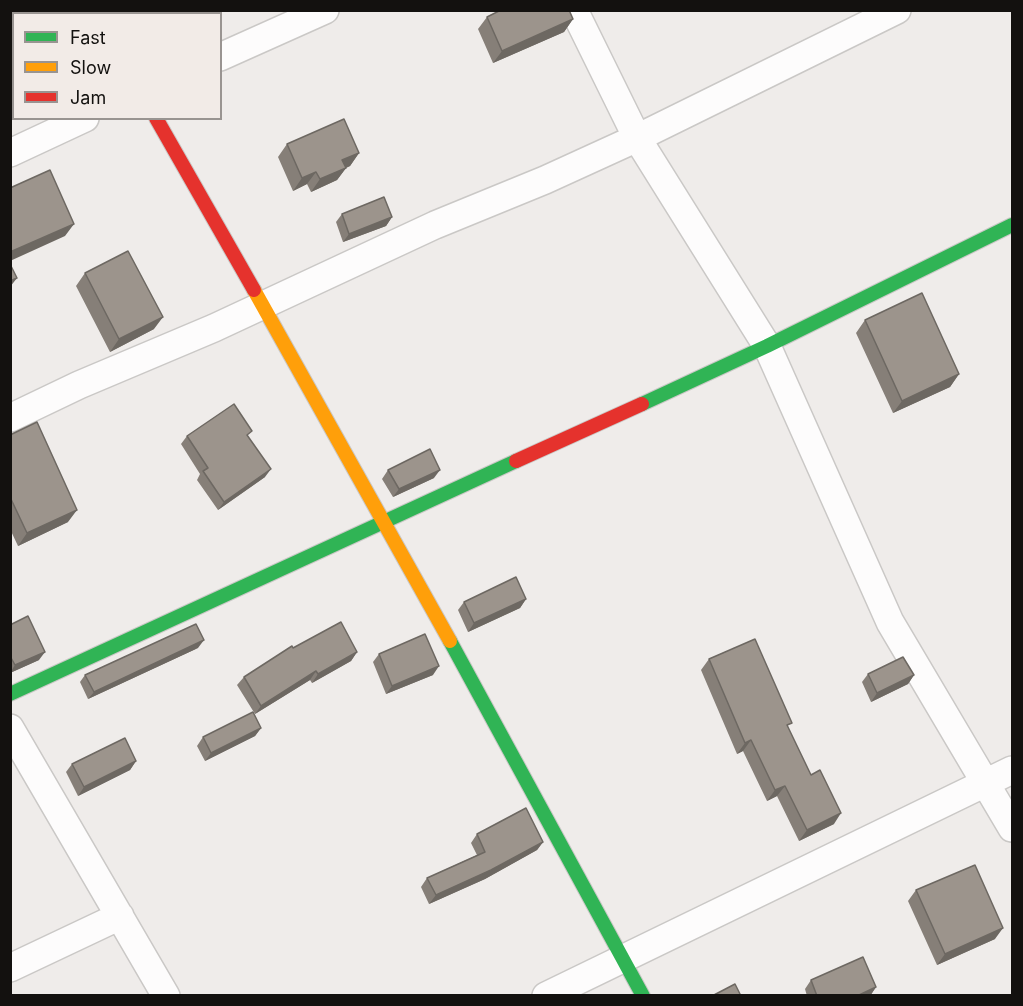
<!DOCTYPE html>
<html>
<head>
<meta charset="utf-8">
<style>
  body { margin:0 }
  #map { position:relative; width:1023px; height:1006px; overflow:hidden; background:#efecea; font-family:Inter,sans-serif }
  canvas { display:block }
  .frame { position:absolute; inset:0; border:12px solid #13110f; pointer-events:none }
  .legend { position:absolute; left:12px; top:12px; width:210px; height:108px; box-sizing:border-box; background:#f2ebe7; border:2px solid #999491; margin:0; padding:8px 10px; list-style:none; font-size:18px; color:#13110f }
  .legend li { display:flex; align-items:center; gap:12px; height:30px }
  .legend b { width:30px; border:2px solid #999491 }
</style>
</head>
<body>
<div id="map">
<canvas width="1023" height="1006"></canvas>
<div class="frame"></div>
<ul class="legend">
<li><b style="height:8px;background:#30b455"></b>Fast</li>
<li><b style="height:8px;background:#ff9f0a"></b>Slow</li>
<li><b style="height:8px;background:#e5322d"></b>Jam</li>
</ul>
</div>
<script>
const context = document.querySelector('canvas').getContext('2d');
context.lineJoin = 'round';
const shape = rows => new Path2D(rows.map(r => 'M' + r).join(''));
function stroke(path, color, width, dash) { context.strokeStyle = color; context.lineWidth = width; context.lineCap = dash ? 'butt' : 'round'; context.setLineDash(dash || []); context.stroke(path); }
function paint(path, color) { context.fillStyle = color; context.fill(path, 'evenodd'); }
const street = shape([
  [88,10,90,14],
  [574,10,637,138,767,346,890,622,1012,828],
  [220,57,325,10],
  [10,153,85,118],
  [10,418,79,385,214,328,435,225,545,180,637,138,897,10],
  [10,728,166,996],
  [10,968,120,916],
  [546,996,1012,770]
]);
const fast = shape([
  [642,404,767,346,1012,225],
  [450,641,643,996],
  [10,694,516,461]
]);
const slow = shape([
  [254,290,450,641]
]);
const jam = shape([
  [156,118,254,290],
  [516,461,642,404]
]);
const wall = shape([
  [487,17,573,19,564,32,493,63,478,29],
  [287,144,359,153,350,166,346,168,337,180,311,192,307,184,293,191,278,157],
  [342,214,392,217,386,226,343,242,336,222],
  [85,273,154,329,110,352,76,286],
  [865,320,959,374,950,387,893,413,856,333],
  [10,435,68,522,18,546,10,529],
  [187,436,248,437,265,477,218,510,197,480,200,474,181,444],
  [388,470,434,478,393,497,382,479],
  [526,599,520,608,468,632,458,610,464,602],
  [10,625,39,660,10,673],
  [198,648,88,699,80,682,85,675],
  [293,648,357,652,351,661,312,683,310,680,255,714,237,685,244,677],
  [379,654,433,675,386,694,373,662],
  [709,659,788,728,834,824,799,841,777,796,767,801,743,751,737,754,701,670],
  [868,674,914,675,908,684,871,702,862,682],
  [261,728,255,736,205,761,197,746,203,737],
  [136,761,130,770,78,796,66,772,72,764],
  [477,834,543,842,537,850,485,879,429,904,421,887,427,878,477,855,471,843],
  [916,890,995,939,937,965,908,901],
  [811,980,876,987,870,996,807,996,805,989]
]);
const shadedWall = shape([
  [573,19,564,32,493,63,502,51],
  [359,153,350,166,334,173,342,160],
  [346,168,337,180,311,192,320,179],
  [316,172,307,184,293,191,302,178],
  [392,217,386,226,343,242,349,234],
  [74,224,65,236,10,261,10,252],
  [17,278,10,287,10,281],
  [163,317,154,329,110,352,119,339],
  [959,374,950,387,893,413,902,401],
  [271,469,265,477,218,510,224,502],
  [440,470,434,478,393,497,399,489],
  [77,510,68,522,18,546,27,533],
  [526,599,520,608,468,632,474,623],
  [204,640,198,648,88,699,94,692],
  [45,652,39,660,10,673,15,665],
  [357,652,351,661,312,683,318,674],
  [439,666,433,675,386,694,392,686],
  [316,671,310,680,255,714,261,706],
  [914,675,908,684,871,702,877,693],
  [261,728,255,736,205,761,211,753],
  [751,740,743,751,737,754,745,743],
  [136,761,130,770,78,796,84,787],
  [785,786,777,796,767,801,775,790],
  [841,813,834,824,799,841,807,830],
  [543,842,537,850,485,879,429,904,436,895],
  [1003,928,995,939,937,965,945,954],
  [876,987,870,996,857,996]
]);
const building = shape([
  [501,10,569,10,573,19,502,51,487,17,501,10],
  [344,119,359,153,342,160,346,168,320,179,316,172,302,178,287,144,344,119],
  [50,170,74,224,10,252,10,188,50,170],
  [384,197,392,217,349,234,342,214,384,197],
  [128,251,163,317,119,339,85,273,128,251],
  [10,264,17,278,10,281,10,264],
  [922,293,959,374,902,401,865,320,922,293],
  [234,404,252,431,247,435,271,469,224,502,203,471,208,468,187,436,234,404],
  [37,422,77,510,27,533,10,497,10,435,37,422],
  [430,449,440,470,399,489,388,470,430,449],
  [516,577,526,599,474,623,464,602,516,577],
  [28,616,45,652,15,665,10,656,10,625,28,616],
  [341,622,357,652,318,674,316,671,261,706,244,677,292,646,293,648,341,622],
  [196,624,204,640,94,692,85,675,196,624],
  [425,634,439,666,392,686,379,654,425,634],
  [755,639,792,723,787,725,811,775,820,770,841,813,807,830,785,786,775,790,751,740,745,743,709,659,755,639],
  [903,657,914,675,877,693,868,674,903,657],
  [253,712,261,728,211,753,203,737,253,712],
  [125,738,136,761,84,787,72,764,125,738],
  [526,808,543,842,491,870,436,895,427,878,485,852,477,834,526,808],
  [975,865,1003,928,945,954,916,890,975,865],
  [863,957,876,987,857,996,817,996,811,980,863,957],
  [735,984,741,996,712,996,735,984]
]);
stroke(street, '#cac8c6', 30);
stroke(fast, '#cac8c6', 16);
stroke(slow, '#cac8c6', 16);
stroke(jam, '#cac8c6', 16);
stroke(street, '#fdfcfc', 27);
stroke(fast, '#30b455', 14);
stroke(slow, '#ff9f0a', 14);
stroke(jam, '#e5322d', 14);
paint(wall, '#867f78');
paint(shadedWall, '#6d6862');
paint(building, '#9c948c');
stroke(building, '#6d6862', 1.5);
</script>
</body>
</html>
